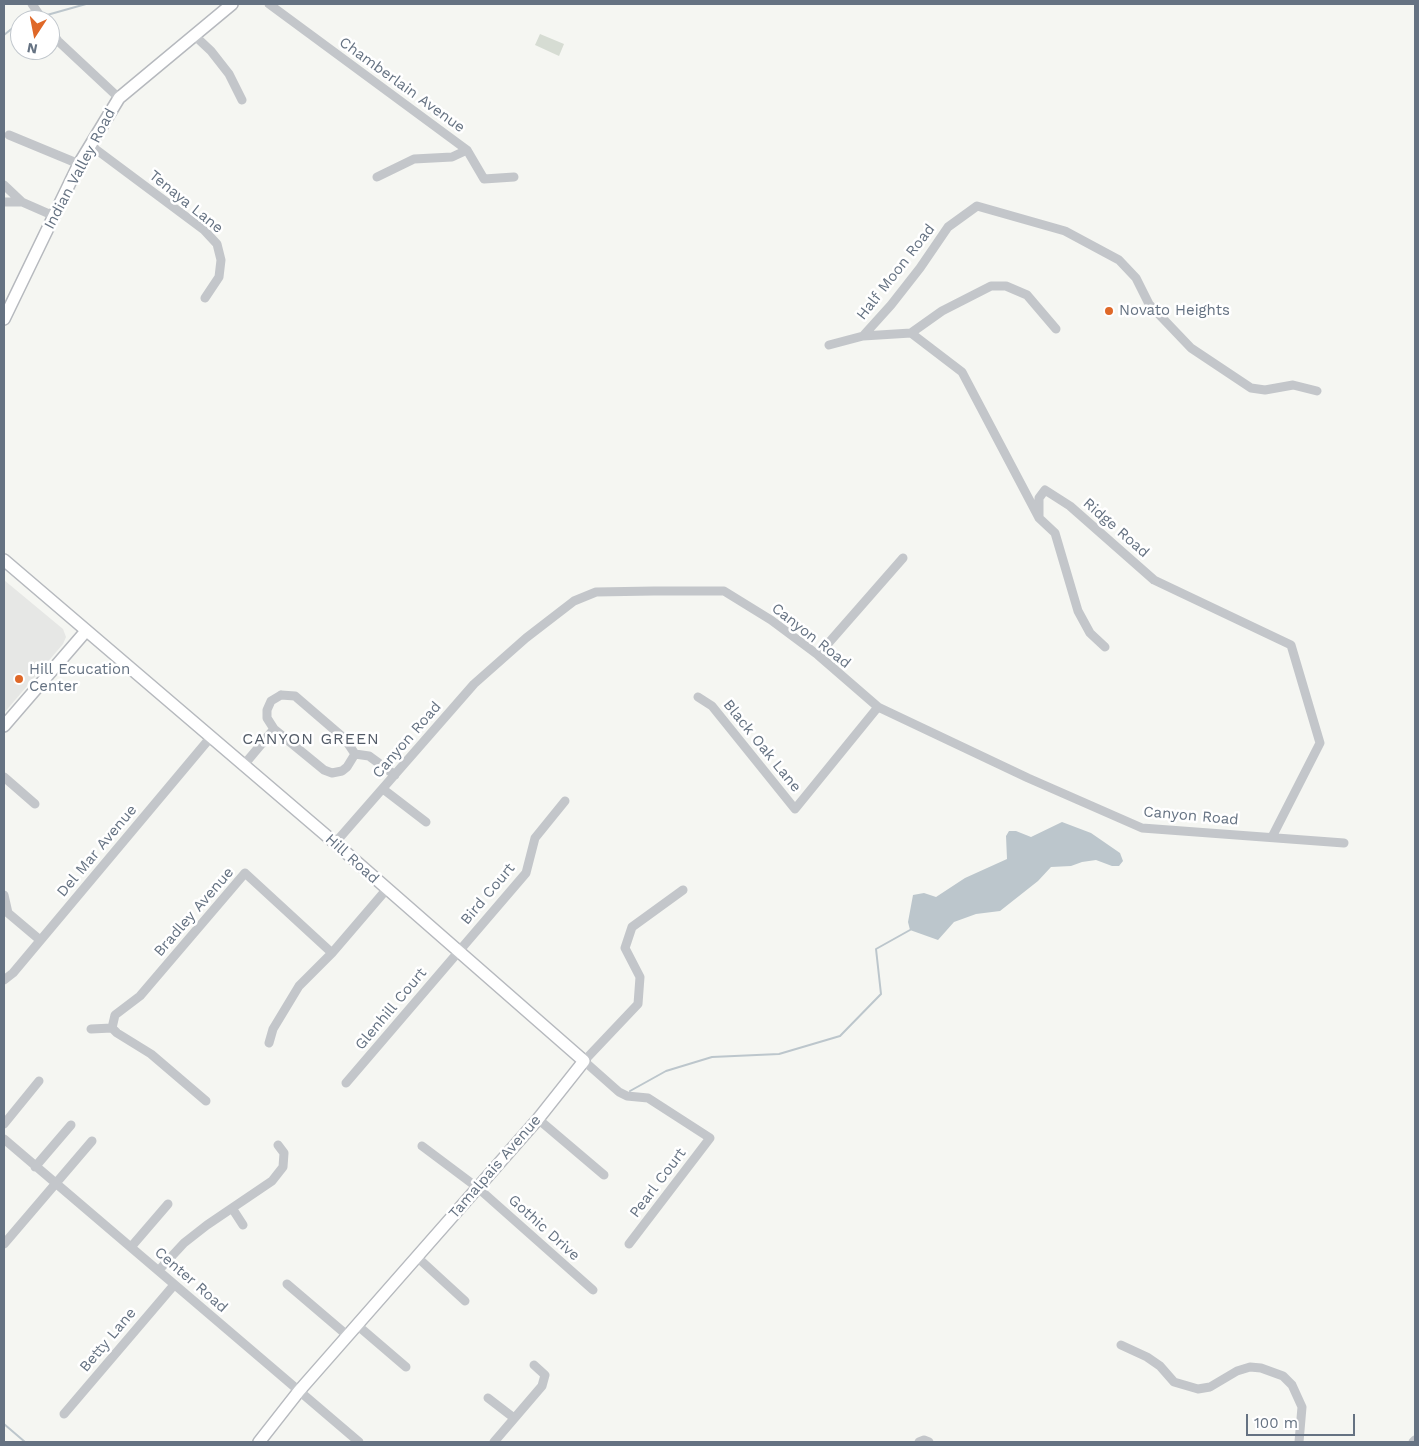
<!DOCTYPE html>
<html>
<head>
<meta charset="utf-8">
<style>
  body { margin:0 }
  #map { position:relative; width:1419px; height:1446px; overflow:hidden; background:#f5f6f2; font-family:"Work Sans",sans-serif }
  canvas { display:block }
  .frame { position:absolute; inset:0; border:5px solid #657282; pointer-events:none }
  .north { position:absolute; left:10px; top:10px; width:50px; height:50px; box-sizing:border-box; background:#fff; border:1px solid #c1c7cd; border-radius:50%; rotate:191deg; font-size:14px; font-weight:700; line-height:20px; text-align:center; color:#657282 }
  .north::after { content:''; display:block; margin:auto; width:18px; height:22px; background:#df6828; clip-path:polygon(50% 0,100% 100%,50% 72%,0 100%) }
  .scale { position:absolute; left:1246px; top:1414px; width:109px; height:22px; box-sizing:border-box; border:2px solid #657282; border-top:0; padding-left:6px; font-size:15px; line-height:18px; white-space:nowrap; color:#657282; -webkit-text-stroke:4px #fff; paint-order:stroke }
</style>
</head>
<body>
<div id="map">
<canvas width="1419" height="1446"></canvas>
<div class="frame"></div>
<div class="north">N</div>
<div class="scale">100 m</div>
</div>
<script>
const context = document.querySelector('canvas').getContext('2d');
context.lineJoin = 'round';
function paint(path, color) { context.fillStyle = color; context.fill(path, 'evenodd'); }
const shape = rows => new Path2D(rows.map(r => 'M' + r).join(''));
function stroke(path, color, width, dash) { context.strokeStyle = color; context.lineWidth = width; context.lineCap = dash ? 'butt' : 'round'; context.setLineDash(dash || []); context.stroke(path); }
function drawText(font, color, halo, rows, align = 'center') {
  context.font = font + ' "Work Sans",sans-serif'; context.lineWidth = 5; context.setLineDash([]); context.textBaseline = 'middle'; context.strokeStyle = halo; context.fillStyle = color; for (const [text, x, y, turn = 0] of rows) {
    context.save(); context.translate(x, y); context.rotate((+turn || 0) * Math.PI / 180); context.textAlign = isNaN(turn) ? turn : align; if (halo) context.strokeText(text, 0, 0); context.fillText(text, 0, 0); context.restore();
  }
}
const built = shape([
  [4,580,63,629,66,637,63,644,4,713]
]);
const green = shape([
  [540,34,564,44,559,56,535,45]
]);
const water = shape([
  [1062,822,1091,833,1120,853,1123,861,1119,866,1112,866,1096,860,1082,862,1071,866,1051,867,1038,881,1000,911,976,914,954,922,938,940,910,930,908,922,913,895,924,893,936,897,965,878,1007,859,1006,836,1009,831,1016,831,1031,837]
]);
const stream = shape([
  [47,15,86,4],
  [4,35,20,22],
  [630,1091,666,1071,712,1057,779,1054,840,1036,881,994,876,949,910,930],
  [4,1424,25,1442]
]);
const street = shape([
  [32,4,43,20],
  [269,4,467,150,484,179,514,177],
  [50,30,58,41,119,98],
  [194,35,211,51,229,74,242,100],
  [9,135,79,164],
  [90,145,204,230,217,244,221,260,219,277,205,298],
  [377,177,414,159,452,157,467,150],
  [4,185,22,202,54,216],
  [4,202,22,202],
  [911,333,942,311,991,286,1006,286,1027,295,1056,329],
  [863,336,891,305,920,268,948,227,977,206,1065,231,1119,260,1136,278,1149,304,1191,348,1251,388,1265,390,1293,385,1317,391],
  [829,345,863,336,911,333,962,372,1039,518,1039,498,1045,490,1070,506,1154,580,1291,645,1320,743,1272,837],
  [1039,518,1055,533,1078,611,1090,633,1105,647],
  [818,655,903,558],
  [281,695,295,696,345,739,355,754,347,767,342,771,332,773,324,770,274,729,267,718,267,710,271,701,281,695],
  [698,697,712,706,795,809,878,707],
  [355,754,369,756,395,775],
  [243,766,274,729],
  [4,777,35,804],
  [383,789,426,822],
  [335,843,474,684,526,638,574,601,596,592,654,591,724,591,771,620,818,655,878,707,1028,778,1142,828,1344,843],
  [4,895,8,913,40,940],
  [4,980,13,973,210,738],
  [91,1029,112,1028],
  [269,1043,273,1029,299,986,332,953,386,890],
  [346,1083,526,873,535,838,565,801],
  [206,1101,151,1054,117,1033,112,1028,115,1015,140,996,245,873,332,953],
  [538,1119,604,1175],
  [4,1124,39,1081],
  [4,1139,359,1442],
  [422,1146,478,1188,593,1290],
  [35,1167,71,1125],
  [232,1208,243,1225],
  [4,1244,92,1141],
  [629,1244,710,1138,648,1098,627,1096,619,1092,584,1061,638,1004,640,977,625,948,632,927,683,890],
  [131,1247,168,1204],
  [417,1257,465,1301],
  [159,1270,184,1243,207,1225,272,1181,283,1167,284,1153,278,1145],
  [287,1284,348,1336],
  [357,1325,406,1367],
  [1121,1345,1147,1357,1160,1366,1174,1382,1198,1389,1210,1387,1237,1371,1250,1367,1261,1368,1283,1376,1292,1385,1302,1407,1299,1442],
  [488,1398,514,1418],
  [64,1414,174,1285],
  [494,1442,542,1386,545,1375,534,1365],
  [919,1442,924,1440,929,1442],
  [1413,1442,1415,1440]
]);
const secondary = shape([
  [4,319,79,164,119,98,232,4],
  [4,560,335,843,584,1061,538,1119,299,1391,259,1442],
  [4,726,86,631]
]);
const markers = [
  [1109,311,5,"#df6828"],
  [19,679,5,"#df6828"]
];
const streetNames = [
  ["Chamberlain Avenue",402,85,36],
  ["Indian Valley Road",80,169,-62],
  ["Tenaya Lane",186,202,39],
  ["Half Moon Road",896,272,-52],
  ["Ridge Road",1116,528,41],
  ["Canyon Road",811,636,38],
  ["Canyon Road",407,740,-49],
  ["Black Oak Lane",762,746,51],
  ["Canyon Road",1191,816,5],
  ["Del Mar Avenue",97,851,-50],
  ["Hill Road",352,859,42],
  ["Bird Court",488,894,-50],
  ["Bradley Avenue",194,912,-49],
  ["Glenhill Court",391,1009,-50],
  ["Tamalpais Avenue",495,1167,-49],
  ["Pearl Court",658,1183,-53],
  ["Gothic Drive",544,1228,42],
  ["Center Road",191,1280,41],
  ["Betty Lane",108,1340,-50]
];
const poiNames = [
  ["Novato Heights",1119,311],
  ["Hill Ecucation",29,670],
  ["Center",29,687]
];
const neighbourhoodNames = [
  ["CANYON GREEN",311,739]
];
paint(built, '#e6e7e5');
paint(green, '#d6dcd3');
paint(water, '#bcc6cc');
stroke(stream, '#bcc6cc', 2);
stroke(secondary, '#b6b9be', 14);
stroke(street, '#c3c6ca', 9);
stroke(secondary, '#fff', 11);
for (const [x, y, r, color] of markers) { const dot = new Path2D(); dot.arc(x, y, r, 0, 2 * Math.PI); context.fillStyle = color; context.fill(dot); stroke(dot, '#fff', 2); }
drawText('15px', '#657282', '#fff', streetNames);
drawText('15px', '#657282', '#fff', poiNames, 'left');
context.letterSpacing = '1px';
drawText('16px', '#535c68', '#fff', neighbourhoodNames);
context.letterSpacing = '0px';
</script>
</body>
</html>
